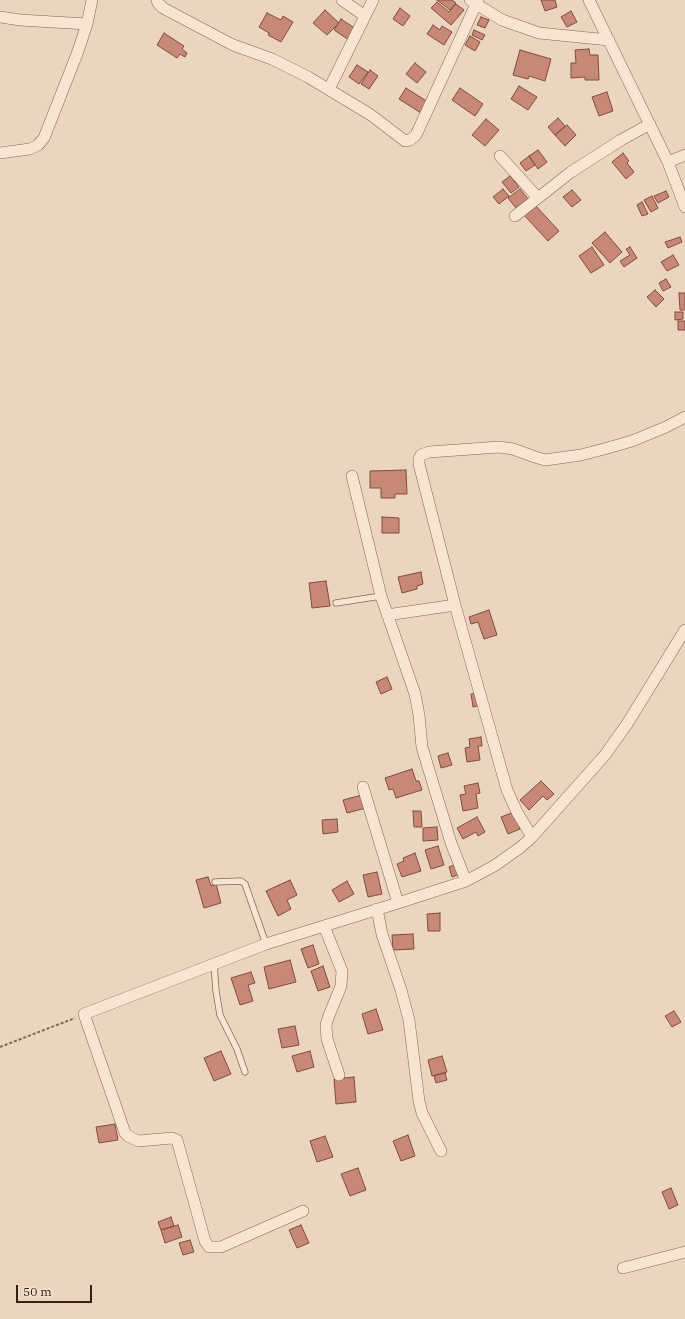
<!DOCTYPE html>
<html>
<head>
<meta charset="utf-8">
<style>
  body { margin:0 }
  #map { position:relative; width:685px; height:1319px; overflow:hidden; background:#ebd5be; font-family:"IBM Plex Serif",serif }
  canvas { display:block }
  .scale { position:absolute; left:16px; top:1285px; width:76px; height:18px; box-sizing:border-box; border:2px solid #32221c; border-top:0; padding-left:5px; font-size:12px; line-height:14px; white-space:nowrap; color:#32221c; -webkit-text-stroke:3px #f3e1cd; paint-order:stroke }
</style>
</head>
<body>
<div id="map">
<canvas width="685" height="1319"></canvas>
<div class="scale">50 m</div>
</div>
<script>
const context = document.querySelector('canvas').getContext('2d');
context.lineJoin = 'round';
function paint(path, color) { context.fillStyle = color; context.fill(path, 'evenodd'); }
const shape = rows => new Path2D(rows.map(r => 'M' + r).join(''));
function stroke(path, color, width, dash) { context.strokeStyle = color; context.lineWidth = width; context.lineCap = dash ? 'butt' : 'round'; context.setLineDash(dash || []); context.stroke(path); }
const building = shape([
  [437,0,452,0,456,3,450,10,437,0],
  [541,0,555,0,557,7,545,11,541,0],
  [437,2,449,12,456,4,464,10,451,25,431,8,437,2],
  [400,8,410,16,403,26,393,19,400,8],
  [325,10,339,23,327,35,313,23,325,10],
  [571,11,577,22,567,27,561,17,571,11],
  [267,13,281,20,283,16,293,22,281,42,268,35,269,33,259,27,267,13],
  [481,17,489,20,485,28,477,25,481,17],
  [341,19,356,29,349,40,334,30,341,19],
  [433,25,440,30,442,26,452,32,444,45,427,34,433,25],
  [474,30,485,35,482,40,472,35,474,30],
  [164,33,184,46,182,49,187,53,185,57,180,54,177,58,157,45,164,33],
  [470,36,480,42,475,51,465,45,470,36],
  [589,49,590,55,598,55,599,80,585,80,585,77,571,78,571,63,576,63,575,50,589,49],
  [520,50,551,59,545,81,529,76,528,79,513,75,520,50],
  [415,63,426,72,417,83,406,74,415,63],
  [357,65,368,72,359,84,349,77,357,65],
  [370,70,378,76,369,89,361,84,370,70],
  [519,86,537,97,528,110,511,99,519,86],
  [406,88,428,102,421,113,399,99,406,88],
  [460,88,483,104,475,116,452,100,460,88],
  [607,92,613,111,599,116,592,97,607,92],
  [558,118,565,126,555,135,548,127,558,118],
  [486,119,499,130,485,146,472,135,486,119],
  [567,125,576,135,565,146,555,135,567,125],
  [538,150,547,162,538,169,529,156,538,150],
  [623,153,629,161,627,163,634,172,626,179,612,162,623,153],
  [529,156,535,165,526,171,520,163,529,156],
  [510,176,519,187,511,193,502,182,510,176],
  [503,189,509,196,499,204,493,197,503,189],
  [520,189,528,199,516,208,508,198,520,189],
  [572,190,581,200,572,207,563,197,572,190],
  [666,191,669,197,658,203,654,196,666,191],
  [652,196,658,208,651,212,644,200,652,196],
  [642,202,648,214,642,216,637,205,642,202],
  [535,205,559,231,548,241,524,215,535,205],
  [605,232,622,252,610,263,592,243,605,232],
  [680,237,682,242,668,248,665,242,680,237],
  [592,247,604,265,591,273,579,256,592,247],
  [630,247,637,258,624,267,620,261,630,255,626,249,630,247],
  [673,255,679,265,667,271,661,262,673,255],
  [666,279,671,287,663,291,659,283,666,279],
  [655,290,664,299,656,307,647,297,655,290],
  [679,293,685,293,685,310,680,310,679,293],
  [675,312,683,312,683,319,675,320,675,312],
  [678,321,685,321,685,330,678,330,678,321],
  [406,470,407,494,395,494,395,498,381,498,381,488,370,488,370,471,406,470],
  [382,517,399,518,399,533,382,533,382,517],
  [421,572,423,584,417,586,417,589,402,593,398,577,421,572],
  [326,581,330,606,312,608,309,583,326,581],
  [489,610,497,635,484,639,478,622,471,624,469,617,489,610],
  [387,677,392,689,381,694,376,682,387,677],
  [477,693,480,705,473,707,471,694,477,693],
  [481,737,482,746,478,746,480,760,467,762,465,748,470,747,469,739,481,737],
  [448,753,452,765,441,768,438,756,448,753],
  [412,769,416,781,419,781,422,790,396,798,393,789,389,790,385,778,412,769],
  [541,781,554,794,547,800,543,796,529,810,520,800,541,781],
  [478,783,480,793,476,794,478,808,463,811,460,795,466,794,464,786,478,783],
  [362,795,366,808,347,813,343,800,362,795],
  [413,811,421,811,422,827,414,827,413,811],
  [514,812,520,829,508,834,501,817,514,812],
  [477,817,485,832,478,836,476,832,463,839,457,828,477,817],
  [337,819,338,832,323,834,322,820,337,819],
  [437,827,438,840,423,841,423,828,437,827],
  [438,846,444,865,431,869,425,850,438,846],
  [415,853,421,871,402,877,397,864,404,861,403,858,415,853],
  [456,864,460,874,452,877,449,867,456,864],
  [377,872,382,894,368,897,363,875,377,872],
  [208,877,211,886,216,884,221,903,204,908,196,880,208,877],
  [290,880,297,895,287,900,291,909,278,916,266,891,290,880],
  [347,881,354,894,339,902,332,890,347,881],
  [440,913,440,931,428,931,427,914,440,913],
  [413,934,414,949,393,950,392,935,413,934],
  [313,945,319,964,308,968,301,949,313,945],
  [290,960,296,982,269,989,264,967,290,960],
  [323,966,330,987,318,991,311,971,323,966],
  [251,972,255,983,248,985,253,1001,240,1005,231,978,251,972],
  [376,1009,383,1030,368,1034,362,1014,376,1009],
  [674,1011,681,1022,672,1027,665,1016,674,1011],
  [295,1026,299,1045,282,1048,278,1029,295,1026],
  [221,1051,231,1074,214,1081,204,1058,221,1051],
  [310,1051,314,1067,297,1072,292,1056,310,1051],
  [442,1056,447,1072,432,1076,428,1060,442,1056],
  [445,1073,447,1080,436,1083,434,1076,445,1073],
  [354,1077,356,1102,336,1104,334,1079,354,1077],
  [115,1124,118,1140,99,1143,96,1127,115,1124],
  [408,1135,415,1156,401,1161,393,1141,408,1135],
  [325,1136,333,1157,317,1162,310,1141,325,1136],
  [358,1168,366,1190,350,1196,341,1174,358,1168],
  [671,1188,678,1205,669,1209,662,1192,671,1188],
  [171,1217,174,1226,161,1230,158,1222,171,1217],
  [178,1225,182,1237,165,1243,161,1230,178,1225],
  [301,1225,309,1243,297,1248,289,1230,301,1225],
  [190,1240,194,1252,183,1255,179,1243,190,1240]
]);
const path = shape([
  [0,1047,75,1018]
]);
const service = shape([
  [336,603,381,596],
  [215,882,241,881,245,884,266,944],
  [214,963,216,991,220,1015,237,1049,245,1072]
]);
const minor = shape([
  [157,0,158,3,163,8,233,45,272,59,308,77,371,115,405,141,410,140,416,135,478,0],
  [342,0,365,16],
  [470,0,502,20,539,33,609,40],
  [589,0,668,162,685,207],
  [0,17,20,20,87,24,92,0],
  [329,89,373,0],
  [0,153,30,149,38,145,44,138,77,54,87,24],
  [500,156,538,198],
  [668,162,685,155],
  [515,216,571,172,621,140,650,124],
  [352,476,381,596,415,694,419,715,422,747,451,843,466,881],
  [387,615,455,605],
  [363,787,398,903],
  [532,837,517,812,507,790,455,605,419,464,419,459,421,455,429,452,499,447,513,449,535,457,545,460,581,455,604,449,632,441,666,427,685,417],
  [377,909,382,934,401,990,409,1020,419,1101,422,1113,441,1151],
  [324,926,342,971,341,986,328,1018,326,1025,327,1039,339,1075],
  [303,1211,221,1247,209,1247,205,1241,177,1140,172,1138,138,1141,128,1136,125,1133,84,1014,266,944,398,903,466,881,494,866,521,847,532,837,605,755,627,724,685,630],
  [623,1268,685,1252]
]);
paint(building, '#c78876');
stroke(building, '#804c3f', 1);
stroke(service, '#826658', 7);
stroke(minor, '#826658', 12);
stroke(path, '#826658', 2, [3, 2]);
stroke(service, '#f7e4d1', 5.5);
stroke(minor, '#f7e4d1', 11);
</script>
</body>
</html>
